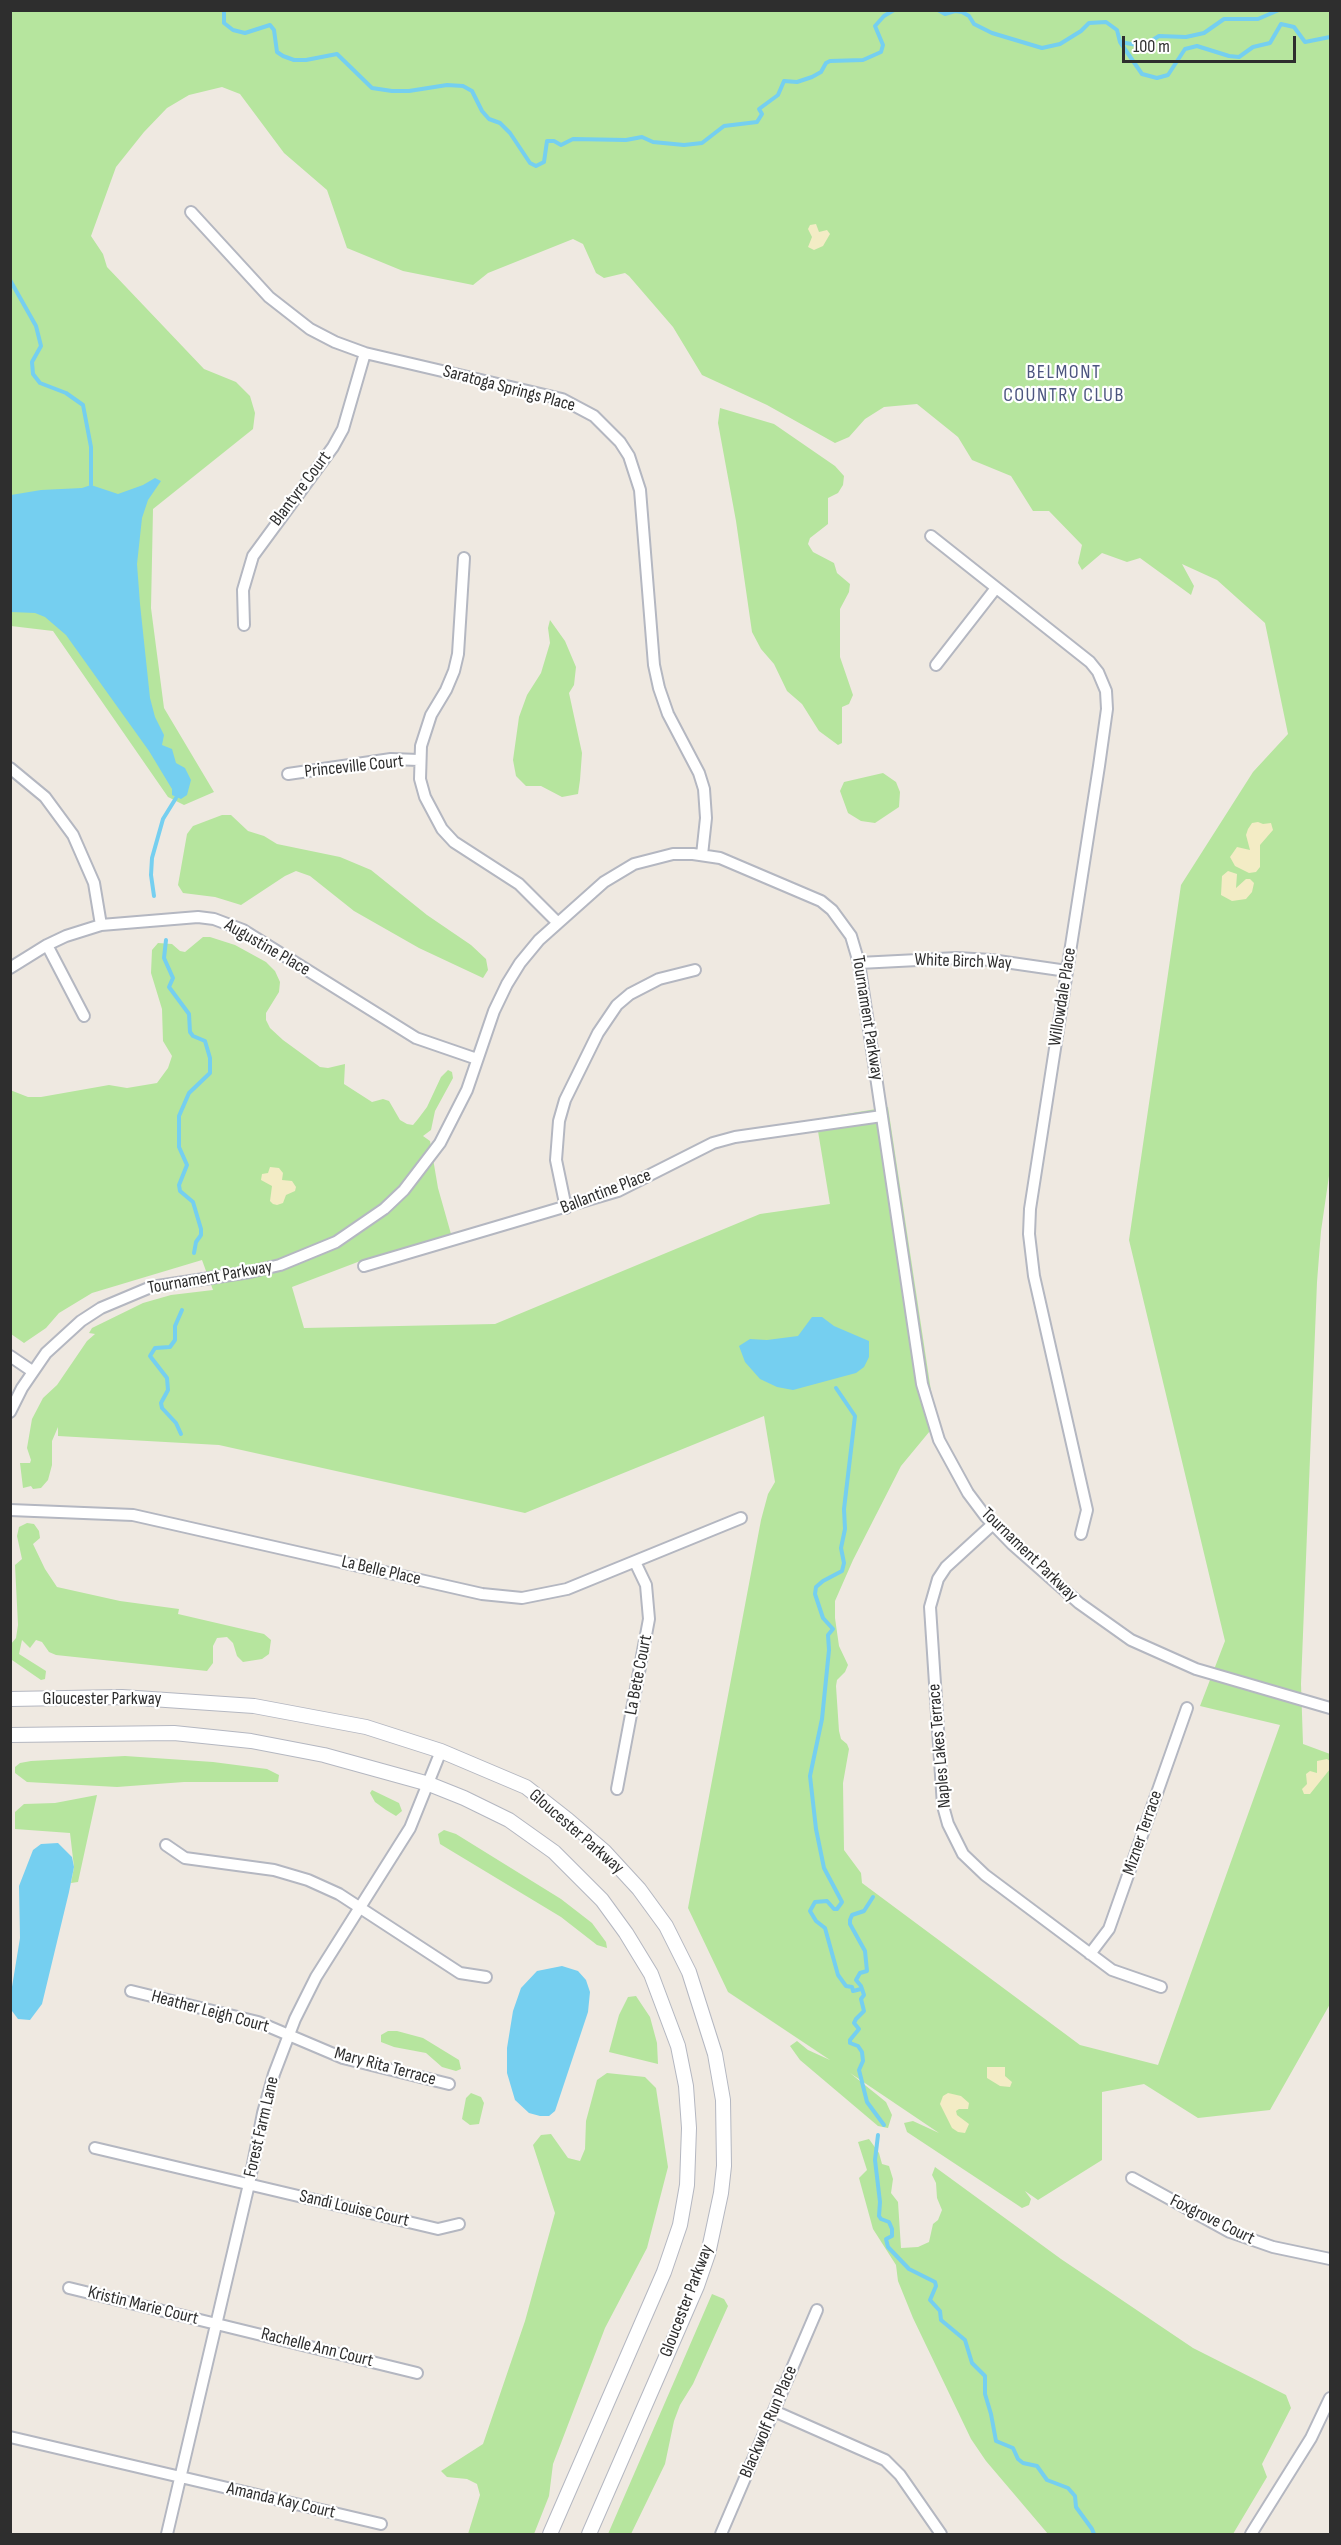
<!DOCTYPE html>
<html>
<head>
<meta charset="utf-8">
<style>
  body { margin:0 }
  #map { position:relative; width:1341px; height:2545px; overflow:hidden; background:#efe9e1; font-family:"Sofia Sans Condensed",sans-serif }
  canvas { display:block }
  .frame { position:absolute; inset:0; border:12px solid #2e2e2e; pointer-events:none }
  .scale { position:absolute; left:1122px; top:36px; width:174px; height:27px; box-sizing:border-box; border:3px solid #2e2e2e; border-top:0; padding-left:8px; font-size:18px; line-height:21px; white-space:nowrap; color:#2e2e2e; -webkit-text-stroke:4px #fff; paint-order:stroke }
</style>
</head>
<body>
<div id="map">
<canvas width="1341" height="2545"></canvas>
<div class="frame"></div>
<div class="scale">100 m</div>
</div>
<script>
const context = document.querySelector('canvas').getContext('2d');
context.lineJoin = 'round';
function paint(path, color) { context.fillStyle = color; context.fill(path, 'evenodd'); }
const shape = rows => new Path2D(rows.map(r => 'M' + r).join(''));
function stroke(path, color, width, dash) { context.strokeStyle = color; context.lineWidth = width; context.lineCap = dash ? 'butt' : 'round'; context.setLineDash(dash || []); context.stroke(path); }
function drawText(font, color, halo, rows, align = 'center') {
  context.font = font + ' "Sofia Sans Condensed",sans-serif'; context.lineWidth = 4.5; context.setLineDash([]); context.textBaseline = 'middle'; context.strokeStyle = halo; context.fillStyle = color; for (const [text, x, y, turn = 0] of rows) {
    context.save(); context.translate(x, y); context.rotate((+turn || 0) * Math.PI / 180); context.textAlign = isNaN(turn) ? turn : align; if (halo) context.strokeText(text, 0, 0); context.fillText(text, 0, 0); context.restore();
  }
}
const green = shape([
  [11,11,1330,11,1330,1169,1321,1231,1317,1282,1301,1684,1303,1744,1330,1754,1330,2004,1270,2110,1198,2118,1144,2084,1102,2092,1102,2160,1038,2200,1025,2191,1031,2199,1029,2205,1022,2208,907,2132,904,2123,913,2121,939,2133,850,2073,886,2102,892,2115,888,2128,878,2126,800,2060,790,2046,797,2041,808,2050,830,2060,728,1992,688,1908,761,1520,768,1494,775,1482,764,1416,525,1513,219,1445,58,1436,58,1427,52,1441,52,1465,48,1480,41,1488,33,1489,31,1486,23,1488,20,1463,30,1463,31,1460,27,1448,32,1419,43,1398,57,1385,87,1341,95,1334,89,1333,92,1328,143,1303,171,1295,213,1290,202,1260,92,1293,59,1313,46,1328,24,1343,11,1334,10,1090,28,1097,41,1097,109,1085,127,1088,157,1083,168,1068,172,1056,163,1041,162,1009,151,973,152,950,158,943,172,944,180,951,185,952,203,937,210,937,235,945,266,962,275,971,280,982,279,992,266,1013,266,1020,270,1028,283,1040,320,1067,328,1068,345,1064,344,1084,372,1102,383,1099,389,1101,400,1120,407,1124,413,1125,418,1119,427,1107,441,1077,448,1070,452,1072,453,1078,435,1111,431,1130,423,1136,430,1141,438,1188,451,1234,363,1260,292,1287,304,1328,495,1324,760,1214,830,1204,816,1119,888,1107,931,1391,939,1420,901,1466,853,1560,835,1601,835,1618,839,1646,848,1665,845,1672,837,1680,836,1686,839,1731,841,1739,847,1744,849,1749,843,1783,844,1850,861,1873,862,1883,1080,2045,1158,2065,1280,1725,1200,1706,1225,1641,1129,1240,1181,885,1253,772,1288,734,1265,623,1217,580,1182,564,1194,586,1191,595,1140,558,1127,562,1102,553,1082,570,1078,563,1082,545,1049,511,1033,511,1011,476,972,460,958,437,917,404,884,407,865,419,849,437,835,443,767,405,702,375,673,327,629,276,625,273,604,278,596,273,583,244,573,239,488,273,473,285,403,271,347,248,327,190,284,153,240,94,222,87,189,95,167,108,144,132,116,167,91,236,103,254,107,267,204,369,236,382,250,396,255,413,253,429,153,509,151,608,164,708,214,792,184,805,168,797,53,631,11,626],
  [720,408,774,424,835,466,844,476,843,485,838,493,828,498,828,524,810,538,808,544,813,552,834,563,837,573,850,584,849,592,840,609,840,657,853,695,849,704,842,707,842,743,838,745,819,731,802,704,787,691,774,664,761,649,752,632,736,521,718,423],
  [550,620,565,641,576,667,574,685,569,693,582,753,580,780,578,794,562,797,541,786,526,786,516,776,513,760,519,717,527,695,541,673,550,643,548,628],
  [883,773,896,782,900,792,899,807,875,823,861,821,848,813,840,791,844,782],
  [222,815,231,815,248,831,264,836,277,844,340,857,371,870,427,915,471,945,486,959,488,970,483,978,419,948,354,911,310,876,296,871,285,876,241,905,215,897,183,893,178,885,187,834,193,826],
  [27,1523,34,1524,39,1531,40,1538,33,1544,45,1569,57,1587,120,1601,179,1609,178,1614,264,1634,271,1640,269,1654,262,1659,243,1662,237,1656,233,1643,227,1637,217,1638,213,1646,213,1663,207,1671,56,1655,49,1652,42,1642,36,1640,30,1648,22,1640,19,1654,46,1671,45,1679,41,1680,12,1660,11,1656,11,1644,16,1638,18,1625,15,1565,22,1559,17,1536,19,1527],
  [125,1756,213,1762,267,1769,279,1775,278,1782,184,1782,117,1787,27,1782,15,1773,15,1767,20,1763,31,1761],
  [372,1790,399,1803,402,1811,396,1816,386,1810,375,1802,370,1793],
  [97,1795,78,1882,71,1883,74,1867,70,1833,15,1829,15,1812,24,1804,55,1803],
  [444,1830,456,1834,561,1899,592,1923,606,1942,607,1948,597,1945,561,1917,440,1844,438,1834],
  [636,1996,650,2017,657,2043,658,2064,609,2052,619,2015,628,1997],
  [388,2031,397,2031,423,2038,459,2060,461,2069,456,2071,442,2067,426,2053,394,2047,381,2042,381,2035],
  [607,2073,645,2077,656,2088,668,2167,647,2248,605,2328,553,2464,549,2496,534,2534,468,2534,480,2495,477,2484,467,2479,447,2477,441,2471,483,2444,525,2321,555,2213,533,2145,541,2135,551,2134,568,2158,580,2161,585,2149,586,2121,597,2080],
  [471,2093,481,2097,484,2103,479,2124,470,2125,462,2119,466,2098],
  [869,2139,879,2153,882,2164,889,2166,893,2179,891,2193,898,2202,901,2248,918,2247,929,2242,933,2224,938,2220,942,2210,937,2198,936,2183,932,2175,935,2167,1061,2259,1193,2348,1286,2395,1291,2408,1262,2464,1267,2477,1233,2534,1048,2534,986,2461,971,2439,913,2318,898,2281,896,2265,873,2229,859,2178,867,2170,858,2142],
  [712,2294,724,2299,728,2306,693,2384,680,2405,674,2421,665,2464,631,2534,608,2534]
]);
const sand = shape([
  [816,224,819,232,827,230,830,234,823,246,814,250,808,247,812,237,808,229,810,225],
  [1258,822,1263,824,1271,823,1273,830,1260,845,1260,867,1256,872,1249,873,1235,866,1230,857,1237,847,1250,850,1246,835,1248,829,1252,823],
  [1228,871,1237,874,1236,888,1246,879,1250,879,1254,883,1252,892,1246,899,1232,901,1221,895,1222,876],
  [270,1167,279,1168,283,1173,282,1180,292,1181,296,1187,295,1191,286,1195,283,1203,277,1205,273,1204,270,1201,272,1186,261,1180,262,1174,268,1173],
  [1327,1759,1330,1761,1330,1769,1310,1794,1304,1794,1302,1789,1307,1784,1306,1774,1310,1771,1317,1773,1317,1761],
  [987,2067,1005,2067,1005,2076,1012,2082,1010,2087,1000,2086,987,2078],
  [948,2093,961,2096,969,2103,968,2109,959,2109,956,2111,957,2115,969,2124,965,2133,958,2132,952,2128,940,2104,943,2096]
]);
const water = shape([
  [155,478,161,481,148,500,142,518,137,564,140,604,150,698,155,717,164,735,162,745,172,749,176,763,185,768,191,780,187,795,181,799,172,795,172,789,149,751,66,635,45,617,35,613,11,612,11,495,41,490,82,488,91,485,118,494,143,485],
  [812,1317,822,1317,834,1326,869,1341,869,1357,864,1367,856,1373,793,1390,777,1387,760,1379,745,1362,739,1346,750,1339,767,1340,798,1336],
  [58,1843,72,1857,74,1867,69,1892,42,2004,30,2020,18,2019,12,2011,10,1999,20,1938,19,1886,33,1850,41,1844],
  [562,1966,578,1971,586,1980,590,1992,588,2012,555,2111,549,2116,540,2116,529,2113,515,2100,507,2073,507,2048,513,2011,521,1988,537,1971]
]);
const stream = shape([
  [224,10,224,23,233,30,245,33,270,25,274,30,277,52,283,56,294,60,306,60,337,54,372,88,392,91,409,91,447,85,463,86,472,91,482,111,489,119,500,123,510,133,530,163,536,166,544,162,547,141,554,141,561,145,573,139,626,140,642,137,653,142,684,145,702,143,724,126,757,122,762,114,759,109,778,95,784,81,797,82,812,77,821,72,826,63,830,61,863,60,881,52,883,45,875,26,884,16,894,10],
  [938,10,945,14,955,11,962,12,969,16,974,24,992,33,1042,48,1060,44,1081,31,1089,23,1106,22,1117,30,1120,42,1142,74,1157,78,1168,75,1185,49,1197,46,1229,56,1239,57,1253,47,1270,43,1281,24,1294,27,1305,42,1330,37],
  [1120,42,1143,46,1159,36,1186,37,1204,33,1224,19,1258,19,1279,10],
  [10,280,36,326,41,346,32,362,33,374,40,383,66,393,83,405,91,447,91,485],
  [154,896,151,875,152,858,163,819,176,798],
  [166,940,164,958,173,978,169,987,189,1014,190,1032,193,1036,205,1041,210,1058,210,1073,189,1093,179,1116,179,1147,187,1165,179,1185,180,1191,193,1202,201,1229,201,1235,196,1242,194,1253],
  [836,1388,855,1416,844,1509,845,1529,841,1548,844,1563,842,1571,823,1581,816,1587,815,1594,823,1618,833,1629,828,1635,829,1650,822,1719,810,1776,816,1829,824,1868,842,1902,837,1909,834,1909,827,1901,815,1902,810,1911,816,1921,825,1928,838,1975,846,1986,852,1987,853,1991,861,1989],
  [181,1434,176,1423,162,1408,161,1403,168,1390,167,1378,150,1356,155,1348,170,1347,175,1340,175,1326,182,1310],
  [873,1897,864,1911,852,1915,850,1920,850,1924,865,1951,867,1971,860,1973,856,1980,861,1986,864,1995,861,1999,864,2011,856,2019,854,2023,859,2029,850,2040,850,2043,858,2046,862,2052,863,2061,859,2070,867,2102,884,2125],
  [878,2135,875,2160,880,2202,879,2216,881,2219,889,2222,892,2229,892,2236,886,2239,888,2247,909,2269,935,2282,936,2286,930,2300,940,2311,941,2320,965,2340,972,2363,985,2376,985,2394,991,2414,996,2441,1013,2448,1018,2459,1023,2463,1037,2466,1047,2480,1068,2488,1075,2496,1076,2507,1092,2529,1094,2534]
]);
const street = shape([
  [191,212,269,297,310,329,335,342,365,353,562,399,594,416,620,442,629,456,640,490,654,665,659,688,668,714,699,773,704,789,706,818,702,855],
  [931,536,1090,662,1098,672,1106,691,1107,709,1099,766,1030,1209,1029,1234,1034,1276,1087,1510,1081,1534],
  [464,558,458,654,454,671,446,690,431,715,421,746,420,779,425,797,442,829,454,842,519,884,558,923],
  [244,625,243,590,253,556,333,447,343,429,365,353],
  [936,665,996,588],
  [10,768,45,797,73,835,94,883,101,925],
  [288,774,391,759,419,760],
  [47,945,84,1016],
  [859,963,957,958,991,960,1067,971],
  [10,968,47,945,66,936,101,925,198,917,214,919,243,930,416,1038,477,1059],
  [566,1208,556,1160,559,1121,565,1100,598,1033,617,1005,630,994,659,979,695,970],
  [364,1266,618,1191,713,1143,735,1137,882,1116],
  [10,1356,32,1371],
  [10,1412,22,1388,46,1353,81,1321,101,1308,151,1287,250,1272,280,1265,336,1242,384,1209,404,1190,440,1143,467,1090,494,1011,507,984,520,963,539,940,604,882,634,864,673,854,693,854,720,858,821,901,832,910,851,936,859,963,922,1384,939,1440,968,1493,986,1517,1012,1544,1079,1603,1131,1640,1196,1669,1330,1708],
  [10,1510,133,1515,482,1594,522,1598,567,1589,741,1518],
  [993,1524,946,1567,938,1579,930,1607,943,1806,948,1824,963,1854,985,1875,1112,1970,1161,1987],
  [617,1789,649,1619,646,1585,635,1562],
  [166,1845,185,1858,274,1870,308,1880,339,1894,460,1973,486,1977],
  [1090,1954,1109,1929,1187,1708],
  [131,1991,258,2022,343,2058,449,2084],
  [95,2148,438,2229,459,2224],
  [1132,2178,1230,2232,1273,2247,1330,2259],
  [69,2288,417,2373],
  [774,2411,885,2460,900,2475,941,2534],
  [10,2437,381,2524],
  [167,2534,249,2184,263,2113,274,2074,295,2019,316,1977,410,1828,441,1751],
  [721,2534,817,2310],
  [1251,2534,1311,2438,1330,2398]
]);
const secondary = shape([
  [10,1699,122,1697,254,1706,366,1727,441,1751,526,1787,568,1820,604,1851,639,1889,666,1926,689,1972,715,2054,723,2100,724,2166,721,2193,708,2254,697,2286,589,2534],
  [10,1735,174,1733,251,1741,324,1755,429,1784,464,1798,509,1820,554,1852,602,1900,626,1933,651,1974,678,2046,686,2086,689,2128,687,2185,680,2225,664,2272,550,2534]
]);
const streetNames = [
  ["Saratoga Springs Place",509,389,15],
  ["Blantyre Court",301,489,-53],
  ["Princeville Court",354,767,-6],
  ["Augustine Place",267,948,30],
  ["White Birch Way",963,962,2],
  ["Willowdale Place",1063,997,-81],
  ["Tournament Parkway",867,1018,81],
  ["Ballantine Place",606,1192,-21],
  ["Tournament Parkway",210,1278,-10],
  ["Tournament Parkway",1029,1555,44],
  ["La Belle Place",381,1571,13],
  ["La Bete Court",639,1675,-79],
  ["Gloucester Parkway",102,1699],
  ["Naples Lakes Terrace",940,1746,-95],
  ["Gloucester Parkway",576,1832,41],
  ["Mizner Terrace",1143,1833,-71],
  ["Heather Leigh Court",210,2012,15],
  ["Mary Rita Terrace",385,2067,15],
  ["Forest Farm Lane",262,2127,-77],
  ["Sandi Louise Court",354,2209,13],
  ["Foxgrove Court",1212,2220,26],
  ["Gloucester Parkway",687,2301,-69],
  ["Kristin Marie Court",143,2306,14],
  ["Rachelle Ann Court",317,2348,14],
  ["Blackwolf Run Place",769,2422,-67],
  ["Amanda Kay Court",281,2501,13]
];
const neighbourhoodNames = [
  ["BELMONT",1064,373],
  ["COUNTRY CLUB",1064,396]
];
paint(green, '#b6e59e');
paint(sand, '#f3ecc5');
paint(water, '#75cff0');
stroke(stream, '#75cff0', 4);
stroke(street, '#b4b7c1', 14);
stroke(secondary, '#b4b7c1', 16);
stroke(street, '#fff', 10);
stroke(secondary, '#fff', 14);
drawText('18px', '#2e2e2e', '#fff', streetNames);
context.letterSpacing = '1.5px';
drawText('20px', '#4d5680', '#fff', neighbourhoodNames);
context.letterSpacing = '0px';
</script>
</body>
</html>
